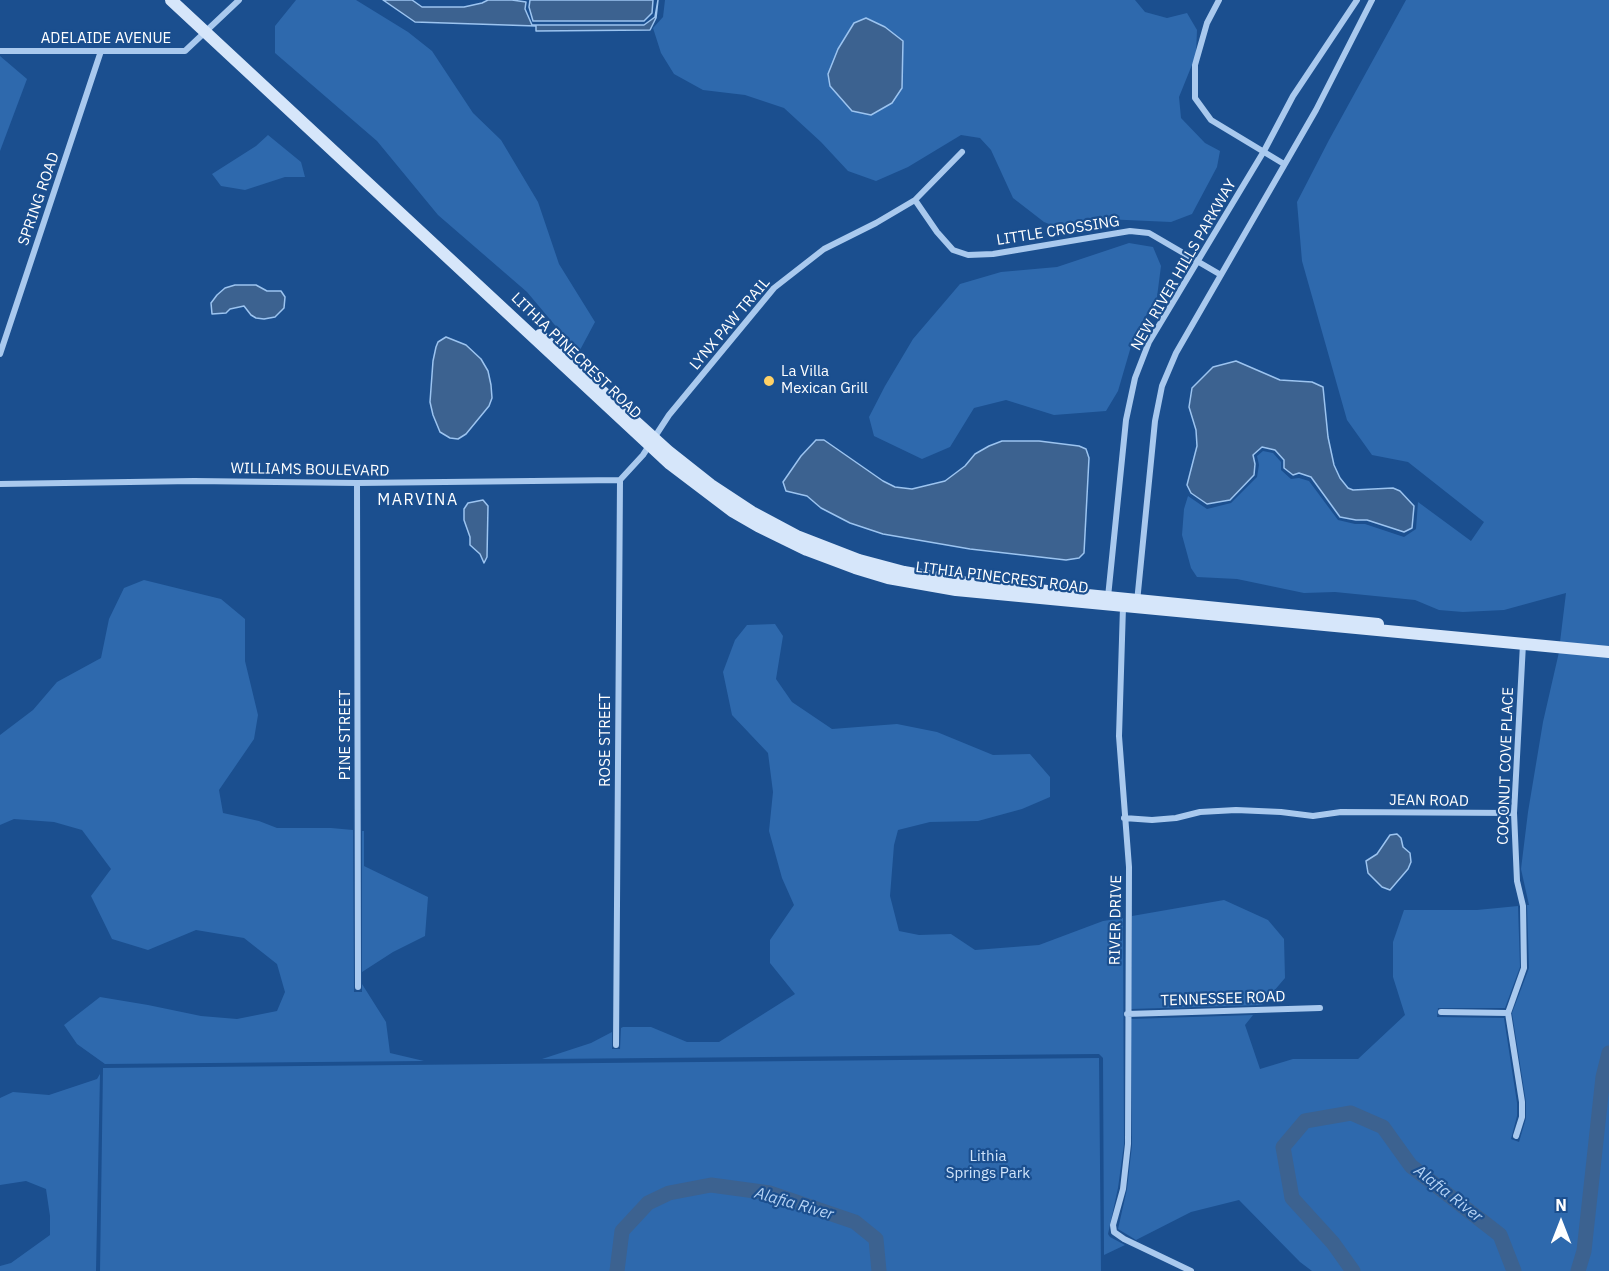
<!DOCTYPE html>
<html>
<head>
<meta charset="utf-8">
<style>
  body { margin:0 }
  #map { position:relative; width:1609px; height:1271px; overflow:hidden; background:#1b4f8f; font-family:"IBM Plex Sans",sans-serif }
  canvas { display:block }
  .north { position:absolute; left:1531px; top:1193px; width:60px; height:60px; -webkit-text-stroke:4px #1b4f8f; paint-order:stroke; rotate:0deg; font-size:16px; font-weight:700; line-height:24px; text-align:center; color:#fff }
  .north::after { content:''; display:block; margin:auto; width:21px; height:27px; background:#fff; clip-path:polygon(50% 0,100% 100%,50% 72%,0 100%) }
</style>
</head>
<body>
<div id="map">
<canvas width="1609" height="1271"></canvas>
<div class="north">N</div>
</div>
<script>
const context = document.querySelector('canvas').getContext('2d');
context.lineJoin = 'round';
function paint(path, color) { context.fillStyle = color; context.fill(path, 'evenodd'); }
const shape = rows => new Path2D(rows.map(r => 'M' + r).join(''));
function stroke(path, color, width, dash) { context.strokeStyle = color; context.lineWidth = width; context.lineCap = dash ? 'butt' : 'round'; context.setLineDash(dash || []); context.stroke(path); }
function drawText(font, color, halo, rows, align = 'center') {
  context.font = font + ' "IBM Plex Sans",sans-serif'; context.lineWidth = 4.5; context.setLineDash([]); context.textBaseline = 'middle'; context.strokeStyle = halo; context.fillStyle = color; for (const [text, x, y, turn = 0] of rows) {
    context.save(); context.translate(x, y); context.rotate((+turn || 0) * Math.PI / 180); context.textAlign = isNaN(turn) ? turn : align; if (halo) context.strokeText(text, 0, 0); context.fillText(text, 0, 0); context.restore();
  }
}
const green = shape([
  [296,0,356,0,408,32,432,51,473,113,501,140,538,202,559,264,595,322,580,350,559,330,527,292,438,215,377,141,275,53,275,26],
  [665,0,1135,0,1145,12,1167,18,1187,13,1197,30,1196,55,1179,97,1181,118,1205,143,1220,151,1217,167,1192,214,1171,222,1104,219,1059,228,1044,222,1013,198,991,150,980,138,961,135,908,167,876,181,848,171,821,142,784,108,745,95,703,90,674,74,661,53,653,28,663,17],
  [866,18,852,111,830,86,838,49,854,23],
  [1406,0,1609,0,1609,648,1560,642,1566,593,1504,610,1463,612,1439,610,1415,600,1335,592,1304,593,1237,579,1197,577,1191,568,1182,535,1184,509,1188,496,1207,509,1231,503,1257,477,1259,465,1257,456,1263,451,1273,453,1281,462,1281,470,1291,479,1299,478,1309,481,1338,520,1355,524,1365,524,1404,537,1416,529,1418,502,1471,541,1484,522,1408,462,1372,455,1347,420,1302,261,1297,202,1329,140],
  [0,56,27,79,0,151],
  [268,135,301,162,305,177,285,177,245,190,221,186,212,174,256,146],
  [1129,243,1153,247,1161,266,1157,297,1134,336,1118,391,1106,411,1054,415,1006,400,974,408,950,447,922,459,874,436,869,417,885,386,913,339,960,284,1001,272,1057,267],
  [144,580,221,599,245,619,245,661,258,715,254,739,219,790,223,813,259,821,277,828,331,828,353,830,354,992,362,992,362,984,386,1022,390,1053,424,1061,105,1064,77,1044,64,1025,100,997,148,1005,201,1016,237,1019,277,1011,285,992,277,964,244,938,196,930,148,950,112,939,91,896,111,869,82,830,54,822,14,819,0,825,0,735,33,710,57,682,101,658,109,619,124,588],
  [775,624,783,636,776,679,792,702,832,729,897,724,937,732,993,755,1030,754,1050,777,1050,797,1022,809,978,821,930,822,898,830,894,845,890,896,899,931,919,935,951,934,975,950,1039,945,1103,921,1123,918,1124,1144,1118,1188,1108,1234,1110,1237,1125,1245,1104,1255,1103,1058,1099,1054,542,1059,591,1043,612,1032,612,1049,620,1049,621,1028,623,1027,651,1027,687,1042,719,1042,795,994,770,963,770,940,794,905,782,878,769,831,773,792,768,753,732,715,723,672,735,640,747,625],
  [1559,652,1609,657,1609,1271,1312,1271,1300,1262,1239,1200,1191,1212,1136,1240,1118,1229,1127,1189,1132,1145,1131,1019,1253,1015,1245,1025,1260,1069,1293,1059,1358,1059,1405,1015,1393,977,1393,942,1404,910,1477,910,1518,906,1520,967,1505,1008,1438,1008,1437,1017,1504,1018,1517,1103,1517,1116,1511,1139,1519,1142,1526,1118,1526,1102,1512,1013,1529,968,1527,905,1529,905,1521,869,1528,812,1543,722],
  [362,831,364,831,364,866,428,897,425,936,393,952,362,972],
  [1224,900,1268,920,1284,939,1285,978,1262,1005,1131,1009,1132,916],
  [1099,1058,1101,1271,100,1271,103,1068],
  [100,1074,96,1271,0,1271,0,1266,11,1263,50,1235,50,1216,46,1189,26,1181,0,1185,0,1098,13,1092,49,1095,97,1079]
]);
const water = shape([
  [383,0,412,0,422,7,464,7,482,3,488,0,512,0,526,2,525,9,532,25,644,25,655,17,658,0,656,18,650,30,536,31,536,26,415,22,383,0],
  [530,0,653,0,652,13,644,21,533,21,529,7,530,0],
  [866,18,885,27,903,41,902,88,892,103,871,115,852,111,830,86,828,74,838,49,854,23,866,18],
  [235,285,256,285,267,291,281,291,285,297,284,308,275,317,264,319,256,318,251,315,244,306,230,309,226,313,212,314,211,303,217,295,225,288,235,285],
  [446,337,466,345,481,359,488,371,491,385,492,398,489,406,466,434,458,439,450,438,440,432,433,415,430,402,433,361,436,347,438,342,446,337],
  [1236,361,1280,380,1312,382,1323,387,1328,437,1334,465,1340,478,1348,488,1353,490,1393,488,1400,491,1414,506,1412,528,1404,532,1367,520,1356,520,1340,517,1311,477,1299,473,1293,475,1284,468,1284,460,1275,450,1262,447,1253,455,1255,464,1254,475,1230,500,1207,504,1191,493,1187,485,1197,446,1196,430,1189,407,1192,388,1213,367,1236,361],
  [816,440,824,440,883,481,895,487,912,489,945,481,965,466,975,454,989,446,1002,441,1039,441,1079,446,1086,449,1089,458,1084,553,1079,558,1066,560,970,549,883,534,850,523,821,508,807,496,786,491,783,482,801,456,816,440],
  [483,500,488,506,487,557,484,563,480,554,470,545,470,537,464,520,464,509,468,503,483,500],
  [1397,834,1401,838,1403,847,1410,853,1411,862,1408,869,1390,890,1382,887,1368,873,1366,861,1377,854,1390,835,1397,834]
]);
const river = shape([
  [617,1271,622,1231,648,1203,669,1193,711,1185,770,1193,855,1222,876,1239,879,1271],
  [1353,1271,1333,1243,1292,1198,1283,1147,1305,1121,1351,1113,1383,1127,1411,1166,1500,1235,1514,1271],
  [1578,1271,1584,1251,1603,1077,1609,1053]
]);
const minor = shape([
  [1219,0,1207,23,1195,65,1195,98,1211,120,1284,164],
  [0,51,185,51,239,0],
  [915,200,937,232,953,250,968,255,993,254,1130,231,1149,233,1221,275],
  [0,354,101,51],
  [357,483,358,987],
  [0,484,194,481,357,483,620,480],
  [1108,597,1126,420,1135,378,1149,342,1264,151,1293,96,1357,0],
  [1137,602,1155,421,1162,386,1176,353,1316,110,1372,0],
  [1123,607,1119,736,1129,867,1128,1144,1123,1189,1113,1225,1114,1232,1124,1239,1191,1271],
  [1124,818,1152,820,1176,818,1200,812,1236,810,1281,812,1313,816,1341,812,1514,813],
  [1441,1012,1508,1013],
  [1127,1014,1320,1008],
  [616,1045,620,480,643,455,669,415,774,288,824,249,876,223,915,200,962,152],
  [1516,1136,1522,1117,1522,1102,1508,1013,1524,968,1523,906,1517,881,1514,813,1523,644]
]);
const secondary = shape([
  [171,0,670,464,732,511,758,526,807,550,855,568,888,578,956,590,1609,652],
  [540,335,668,451,711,485,752,512,797,536,859,560,904,572,967,583,1378,624]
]);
const markers = [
  [769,381,6,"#ffd166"]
];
const streetNames = [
  ["ADELAIDE AVENUE",106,39],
  ["SPRING ROAD",39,199,-71],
  ["LITTLE CROSSING",1058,231,-9],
  ["NEW RIVER HILLS PARKWAY",1184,265,-60],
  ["LYNX PAW TRAIL",730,324,-50],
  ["LITHIA PINECREST ROAD",576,356,44],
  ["WILLIAMS BOULEVARD",310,470,1],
  ["LITHIA PINECREST ROAD",1002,578,7],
  ["PINE STREET",346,735,-90],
  ["ROSE STREET",606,740,-90],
  ["COCONUT COVE PLACE",1506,766,-88],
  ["JEAN ROAD",1429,801,1],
  ["RIVER DRIVE",1116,920,-89],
  ["TENNESSEE ROAD",1223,999,-2]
];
const poiNames = [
  ["La Villa",781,372],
  ["Mexican Grill",781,389]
];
const parkNames = [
  ["Lithia",988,1157],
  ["Springs Park",988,1174]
];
const neighbourhoodNames = [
  ["MARVINA",418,500]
];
const waterNames = [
  ["Alafia River",1448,1194,38],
  ["Alafia River",794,1204,16]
];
paint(green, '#2e69ad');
paint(water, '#3c6290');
stroke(water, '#9cc4f0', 1.5);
stroke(river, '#3c6290', 15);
stroke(minor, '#a9c9ee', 6);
stroke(secondary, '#d6e6fa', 12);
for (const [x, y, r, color] of markers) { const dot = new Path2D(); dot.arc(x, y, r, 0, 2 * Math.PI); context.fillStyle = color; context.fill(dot); stroke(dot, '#1b4f8f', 2); }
drawText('15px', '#fff', '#1b4f8f', streetNames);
drawText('15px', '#fff', '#1b4f8f', poiNames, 'left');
drawText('15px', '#cfe3fa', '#1b4f8f', parkNames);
context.letterSpacing = '1.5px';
drawText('16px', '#fff', '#1b4f8f', neighbourhoodNames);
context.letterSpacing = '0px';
drawText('italic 16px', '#b5d3f5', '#1b4f8f', waterNames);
</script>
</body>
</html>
